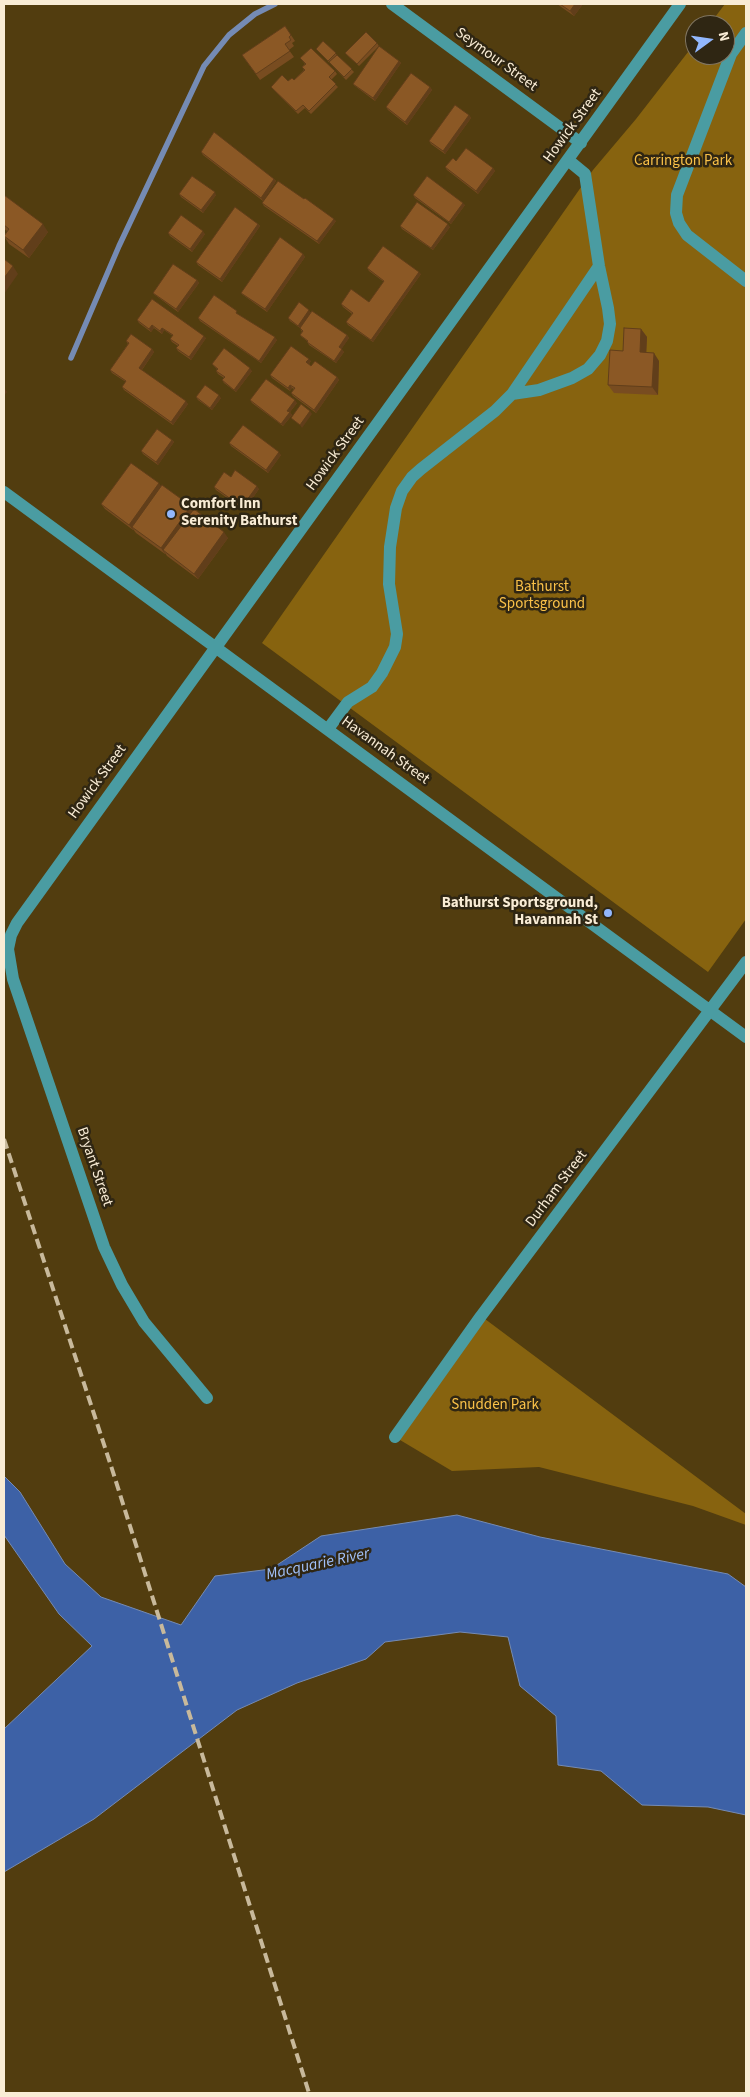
<!DOCTYPE html>
<html>
<head>
<meta charset="utf-8">
<style>
  body { margin:0 }
  #map { position:relative; width:750px; height:2097px; overflow:hidden; background:#523d0f; font-family:"Source Sans 3",sans-serif }
  canvas { display:block }
  .frame { position:absolute; inset:0; border:5px solid #f9ecd5; pointer-events:none }
  .north { position:absolute; left:685px; top:15px; width:50px; height:50px; box-sizing:border-box; background:#2f2613; border:1px solid #807561; border-radius:50%; rotate:76deg; font-size:14px; font-weight:700; line-height:20px; text-align:center; color:#f9ecd5 }
  .north::after { content:''; display:block; margin:auto; width:18px; height:22px; background:#92b7fd; clip-path:polygon(50% 0,100% 100%,50% 72%,0 100%) }
</style>
</head>
<body>
<div id="map">
<canvas width="750" height="2097"></canvas>
<div class="frame"></div>
<div class="north">N</div>
</div>
<script>
const context = document.querySelector('canvas').getContext('2d');
context.lineJoin = 'round';
function paint(path, color) { context.fillStyle = color; context.fill(path, 'evenodd'); }
const shape = rows => new Path2D(rows.map(r => 'M' + r).join(''));
function stroke(path, color, width, dash) { context.strokeStyle = color; context.lineWidth = width; context.lineCap = dash ? 'butt' : 'round'; context.setLineDash(dash || []); context.stroke(path); }
function drawText(font, color, halo, rows, align = 'center') {
  context.font = font + ' "Source Sans 3",sans-serif'; context.lineWidth = 5; context.setLineDash([]); context.textBaseline = 'middle'; context.strokeStyle = halo; context.fillStyle = color; for (const [text, x, y, turn = 0] of rows) {
    context.save(); context.translate(x, y); context.rotate((+turn || 0) * Math.PI / 180); context.textAlign = isNaN(turn) ? turn : align; if (halo) context.strokeText(text, 0, 0); context.fillText(text, 0, 0); context.restore();
  }
}
const green = shape([
  [725,4,746,4,746,919,708,972,262,643,593,170,636,119,695,43,695,55,725,55,725,25,709,25],
  [481,1316,746,1514,746,1525,693,1506,539,1467,452,1471,395,1437]
]);
const water = shape([
  [4,1476,20,1492,65,1564,101,1597,181,1625,215,1576,271,1569,321,1536,457,1515,540,1537,728,1574,746,1587,746,1815,708,1807,642,1805,601,1771,558,1765,556,1716,520,1686,508,1637,460,1632,385,1642,366,1659,297,1683,237,1710,94,1819,4,1872,4,1729,92,1646,59,1614,4,1535,4,1476]
]);
const stream = shape([
  [71,358,119,246,204,66,229,35,255,14,275,4]
]);
const minor = shape([
  [392,4,581,143],
  [746,33,731,54,677,195,676,213,679,223,687,235,746,281],
  [512,394,539,390,572,378,588,369,600,355,607,341,610,324,608,308,599,266,585,174,568,160],
  [4,492,746,1037],
  [328,729,348,702,372,687,382,673,395,647,397,634,389,584,390,547,396,508,402,491,412,477,421,469,495,411,512,394,599,266],
  [207,1398,144,1322,122,1285,104,1247,13,979,8,949,11,935,17,923,97,812,680,4],
  [395,1437,481,1316,746,962]
]);
const rail = shape([
  [4,1139,112,1469,309,2093]
]);
const wall = shape([
  [557,4,583,4,574,16],
  [285,26,295,41,292,43,294,46,289,50,294,57,260,80,242,55],
  [323,41,354,72,346,80,316,49],
  [377,43,379,46,359,66,345,53],
  [300,58,335,71,337,74,331,80,338,87,311,114,305,108,298,114,271,87,288,81,294,80,304,70,302,67,305,64],
  [399,61,401,63,375,101,355,86,353,84],
  [430,87,432,90,407,125,388,110,386,107],
  [469,115,471,118,445,154,431,144,429,141],
  [201,152,274,179,276,181,263,201,203,155],
  [456,161,493,168,495,171,478,194,447,170,445,167],
  [179,194,216,195,203,213,181,197],
  [4,195,48,232,29,258,9,244,4,236,7,231,4,229],
  [413,195,465,205,451,224,415,198],
  [262,203,336,221,319,244,264,206],
  [258,224,260,226,222,282,198,265,196,262],
  [400,226,450,227,433,250,402,229],
  [168,233,205,234,192,252,170,236],
  [303,254,305,257,267,312,243,295,241,293],
  [367,268,421,274,373,342,348,325,346,322,352,314,343,307,341,304,369,302,384,282,369,271],
  [197,280,199,283,178,312,155,295,153,293],
  [311,312,347,335,349,338,341,349,344,352,336,363,309,345,307,341,302,337,300,335,302,332,300,328,290,321,288,318],
  [239,314,239,315,277,340,261,363,200,321,198,318],
  [137,320,206,338,191,360,178,351,176,348,178,346,172,342,170,339,173,336,164,330,162,334,154,328,151,332,139,323],
  [641,329,647,337,646,352,659,361,658,395,614,393,608,385,623,351],
  [126,341,152,349,154,352,142,370,188,404,173,425,124,390,122,387,126,382,112,373,110,370,128,344],
  [311,361,309,364,311,366,337,377,339,380,316,413,293,396,291,393,294,389,292,388,290,391,272,378,270,375],
  [212,364,252,371,236,392,224,383,222,380,224,378,218,374,216,371,217,369],
  [196,397,221,398,212,410,198,400],
  [250,400,297,403,290,412,292,415,283,426,252,403],
  [172,440,174,442,158,465,143,454,141,451],
  [229,443,281,455,268,473,231,446],
  [231,477,259,489,244,510,216,490,214,487],
  [161,486,191,506,193,510,228,538,198,579,167,556,165,553,165,554,136,533,133,529,133,530,105,509,101,504]
]);
const shadedWall = shape([
  [575,4,583,4,574,16,570,11],
  [399,61,401,63,375,101,373,98],
  [430,87,432,90,407,125,405,122],
  [469,115,471,118,445,154,443,151],
  [493,168,495,171,478,194,476,191],
  [274,179,276,181,263,201,261,198],
  [215,192,216,195,203,213,201,210],
  [463,203,465,205,451,224,449,222],
  [334,219,336,221,319,244,317,241],
  [43,224,48,232,29,258,23,250],
  [258,224,260,226,222,282,220,279],
  [448,224,450,227,433,250,431,248],
  [203,231,205,234,192,252,190,249],
  [303,254,305,257,267,312,265,309],
  [13,266,18,274,4,294,4,278],
  [419,272,421,274,373,342,371,340],
  [197,280,199,283,178,312,176,309],
  [309,310,311,313,300,328,298,326],
  [152,325,154,328,151,332,149,329],
  [162,328,164,330,162,334,160,331],
  [641,329,647,337,646,360,640,352],
  [347,335,349,338,341,350,339,347],
  [204,336,206,338,191,360,189,357],
  [275,337,277,340,261,363,259,361],
  [152,349,154,352,141,371,139,368],
  [342,349,344,352,336,363,334,361],
  [654,353,659,361,658,395,652,387],
  [309,359,311,361,308,365,306,362],
  [250,368,252,371,236,392,234,390],
  [337,377,339,380,316,413,314,410],
  [290,385,292,388,290,391,288,388],
  [5,389,7,392,4,396,4,391],
  [219,395,221,398,212,410,210,408],
  [295,400,297,403,290,412,292,415,283,426,281,424,287,411],
  [186,401,188,404,173,425,171,422],
  [310,411,312,414,302,428,300,425],
  [172,440,174,442,158,465,156,462],
  [279,452,281,455,268,473,266,470],
  [159,483,163,489,132,527,133,529,133,530,129,525],
  [257,486,259,489,244,510,242,507],
  [191,506,195,512,163,550,165,553,165,554,161,548],
  [224,532,228,538,198,579,194,574]
]);
const building = shape([
  [560,4,575,4,570,11,560,4],
  [285,26,291,35,289,37,291,40,285,44,290,51,256,74,242,55,285,26],
  [366,32,377,43,357,64,345,53,366,32],
  [323,41,336,53,328,61,316,49,323,41],
  [379,46,399,61,373,98,353,84,379,46],
  [311,48,335,71,329,77,336,84,309,111,303,105,296,111,271,87,282,75,288,81,292,78,294,80,305,70,302,67,306,64,300,58,311,48],
  [337,55,352,69,344,77,329,62,337,55],
  [411,73,430,87,405,122,386,107,411,73],
  [455,105,469,115,443,151,429,141,455,105],
  [214,132,274,179,261,198,201,152,214,132],
  [466,148,493,168,476,191,445,167,453,158,456,161,466,148],
  [192,176,215,192,201,210,179,194,192,176],
  [427,176,463,203,449,222,413,195,427,176],
  [278,181,304,199,305,198,334,219,317,241,262,203,278,181],
  [4,195,43,224,23,250,4,236,9,229,4,225,4,195],
  [417,202,448,224,431,248,400,226,417,202],
  [235,207,258,224,220,279,196,262,235,207],
  [181,215,203,231,190,249,168,233,181,215],
  [280,237,303,254,265,309,241,293,280,237],
  [383,246,419,272,371,340,346,322,353,313,341,304,351,289,369,302,384,281,367,268,383,246],
  [4,259,13,266,4,278,4,259],
  [173,264,197,280,176,309,153,293,173,264],
  [214,295,237,311,236,313,275,337,259,361,198,318,214,295],
  [152,299,204,336,189,357,176,348,179,345,170,339,173,335,162,328,160,331,152,325,149,329,137,320,152,299],
  [299,302,309,310,298,326,288,318,299,302],
  [312,311,347,335,339,347,342,349,334,361,307,342,308,341,300,335,303,331,300,328,312,311],
  [624,328,641,329,640,352,654,353,652,387,608,385,610,350,623,351,624,328],
  [131,334,152,349,139,368,186,401,171,422,122,387,126,381,110,370,129,343,126,341,131,334],
  [291,346,309,359,306,362,311,366,315,361,337,377,314,410,291,393,295,388,290,385,288,388,270,375,291,346],
  [224,348,250,368,234,390,222,380,225,377,216,371,218,369,212,364,224,348],
  [266,379,295,400,287,411,290,412,281,424,250,400,266,379],
  [205,385,219,395,210,408,196,397,205,385],
  [301,404,310,411,300,425,291,418,301,404],
  [243,425,279,452,266,470,229,443,243,425],
  [157,429,172,440,156,462,141,451,157,429],
  [131,463,159,483,129,525,101,504,131,463],
  [235,470,257,486,242,507,214,487,224,472,231,477,235,470],
  [162,485,191,506,161,548,132,527,162,485],
  [194,509,224,532,194,574,163,550,194,509]
]);
const markers = [
  [171,514,5,"#92b7fd"],
  [608,913,5,"#92b7fd"]
];
const streetNames = [
  ["Seymour Street",496,60,36],
  ["Howick Street",573,126,-54],
  ["Howick Street",336,454,-54],
  ["Havannah Street",385,751,36],
  ["Howick Street",98,782,-54],
  ["Bryant Street",94,1167,71],
  ["Durham Street",557,1189,-53]
];
const parkNames = [
  ["Carrington Park",683,162],
  ["Bathurst",542,588],
  ["Sportsground",542,605],
  ["Snudden Park",495,1406]
];
const poiNames = [
  ["Comfort Inn",181,505],
  ["Serenity Bathurst",181,522],
  ["Bathurst Sportsground,",598,904,"right"],
  ["Havannah St",598,921,"right"]
];
const waterNames = [
  ["Macquarie River",318,1565,-12]
];
paint(green, '#87630f');
paint(water, '#3d61a6');
stroke(water, '#758bb4', 1);
stroke(stream, '#758bb4', 5.5);
stroke(minor, '#4a9ca2', 12);
stroke(rail, '#c8b99b', 4, [10, 5]);
paint(wall, '#784c20');
paint(shadedWall, '#613e1a');
paint(building, '#8b5825');
stroke(building, '#613e1a', 1);
for (const [x, y, r, color] of markers) { const dot = new Path2D(); dot.arc(x, y, r, 0, 2 * Math.PI); context.fillStyle = color; context.fill(dot); stroke(dot, '#2f2613', 2); }
drawText('15px', '#f9ecd5', '#2f2613', streetNames);
drawText('15px', '#fac148', '#2f2613', parkNames);
drawText('bold 15px', '#f9ecd5', '#2f2613', poiNames, 'left');
drawText('italic 16px', '#a2c2fb', '#2f2613', waterNames);
</script>
</body>
</html>
